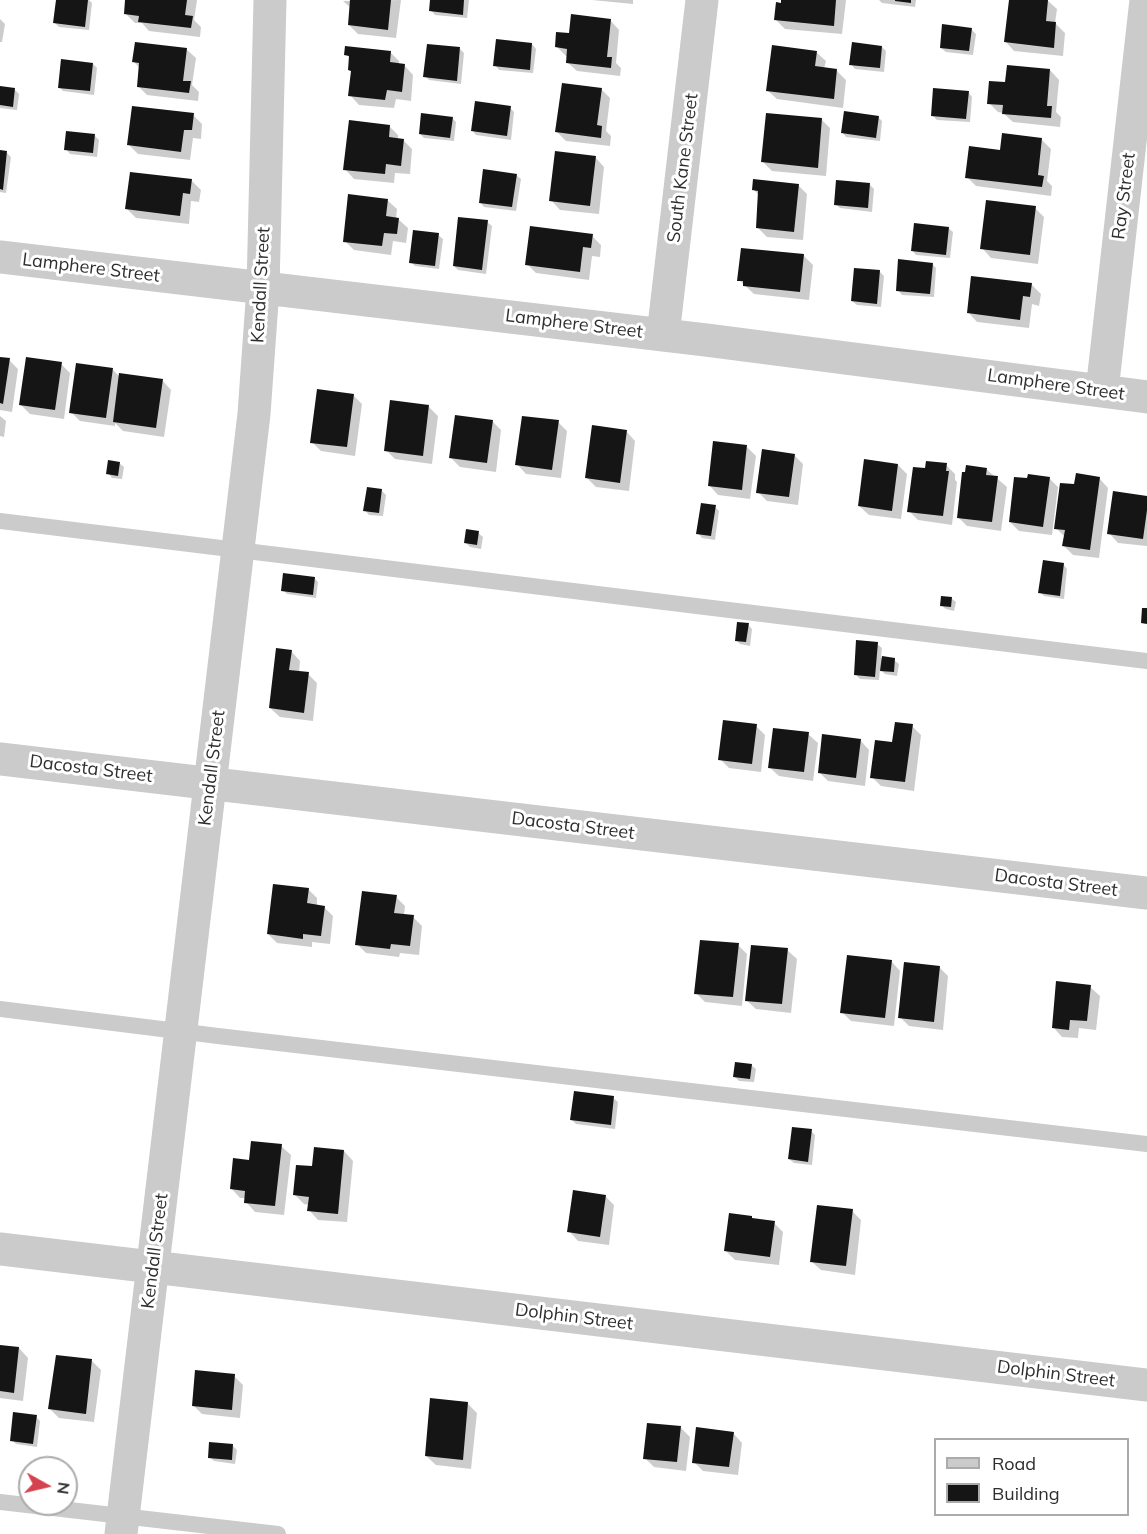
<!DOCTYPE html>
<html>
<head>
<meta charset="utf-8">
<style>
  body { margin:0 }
  #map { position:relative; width:1147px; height:1534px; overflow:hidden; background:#fff; font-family:Mulish,sans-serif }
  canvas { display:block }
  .legend { position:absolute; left:934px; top:1438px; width:195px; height:78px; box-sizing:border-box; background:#fff; border:2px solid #ababab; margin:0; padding:8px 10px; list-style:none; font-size:18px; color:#2e2e2e }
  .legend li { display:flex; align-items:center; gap:12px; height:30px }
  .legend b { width:30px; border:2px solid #ababab }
  .north { position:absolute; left:18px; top:1456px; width:60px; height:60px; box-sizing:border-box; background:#fff; border:2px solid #ababab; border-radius:50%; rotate:98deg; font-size:16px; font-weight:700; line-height:24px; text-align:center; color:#2e2e2e }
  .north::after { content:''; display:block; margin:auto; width:21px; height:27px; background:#d4424f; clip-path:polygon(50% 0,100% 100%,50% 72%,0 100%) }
</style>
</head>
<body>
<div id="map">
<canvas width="1147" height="1534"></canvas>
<ul class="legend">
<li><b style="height:8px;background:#cbcbcb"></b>Road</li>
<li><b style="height:16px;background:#151515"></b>Building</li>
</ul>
<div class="north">N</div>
</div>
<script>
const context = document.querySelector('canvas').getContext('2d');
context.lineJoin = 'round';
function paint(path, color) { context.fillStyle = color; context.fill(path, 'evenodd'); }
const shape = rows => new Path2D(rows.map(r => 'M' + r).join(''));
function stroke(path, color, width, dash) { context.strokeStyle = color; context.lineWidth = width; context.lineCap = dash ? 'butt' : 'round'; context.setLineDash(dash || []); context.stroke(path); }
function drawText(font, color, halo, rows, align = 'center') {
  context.font = font + ' Mulish,sans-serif'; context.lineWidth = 6; context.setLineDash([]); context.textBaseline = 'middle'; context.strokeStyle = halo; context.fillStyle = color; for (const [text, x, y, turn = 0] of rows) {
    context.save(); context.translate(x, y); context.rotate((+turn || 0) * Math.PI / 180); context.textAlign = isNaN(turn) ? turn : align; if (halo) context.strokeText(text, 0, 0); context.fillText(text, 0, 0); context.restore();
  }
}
const shadow = shape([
  [58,0,89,0,92,3,89,30,59,27,55,23],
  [127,0,197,0,194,20,201,27,200,37,149,31,142,23,135,23,125,13],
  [401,0,396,38,358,34,349,25,351,8,343,1],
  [432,0,469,0,467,18,435,15,431,10],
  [592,0,633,0,633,4],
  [783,0,846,0,842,34,785,29,776,20,782,4],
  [879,0,916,0,915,7,882,3],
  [1010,0,1047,0,1057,9,1055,23,1065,33,1063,56,1014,51,1005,41],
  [0,19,5,24,2,42,0,42],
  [610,20,619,30,616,63,621,68,620,76,577,71,567,62,568,56,566,56,556,46],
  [971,29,976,34,973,55,946,52,941,48],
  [532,44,536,49,533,73,499,70,495,65],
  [882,47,886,51,884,72,855,69,851,64],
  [186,49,196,58,192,85,199,92,198,101,147,95,138,86,140,68,134,62],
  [460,49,464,53,461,84,429,80,425,76],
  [390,52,399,61,399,65,404,65,413,75,411,101,396,99,394,108,359,105,350,95,352,73,350,70,351,59,346,54],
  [816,52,826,61,824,69,837,71,846,80,843,108,777,99,767,90],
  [93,64,97,68,94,95,63,91,59,87],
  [1050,70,1059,80,1056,112,1061,117,1060,127,1013,122,1003,113,998,112,989,103,1006,84],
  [0,88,15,90,19,94,17,110,0,108],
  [601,89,610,98,606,131,611,136,610,146,566,141,557,132],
  [968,92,972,97,970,122,937,120,932,115],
  [510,108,514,112,511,140,476,135,472,130],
  [193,115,202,124,201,139,193,138,190,160,138,154,128,144],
  [878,117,882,121,880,141,846,137,842,132],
  [452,118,456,122,454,141,424,138,420,134],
  [821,119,830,128,826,176,772,171,763,162],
  [389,126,398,135,398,140,403,140,412,149,410,174,395,173,394,183,354,179,345,169],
  [95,136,99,140,97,157,70,154,66,149],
  [1042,140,1051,149,1047,181,1052,186,1051,196,976,186,967,177,1001,151],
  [0,151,6,152,11,157,6,193,0,192],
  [595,157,604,167,599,214,560,210,551,200],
  [516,175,521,179,516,211,484,207,480,202],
  [192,181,201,190,199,202,191,201,189,224,136,218,127,209],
  [798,185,807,194,803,240,767,237,757,227,760,196,753,189],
  [870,185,874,189,872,212,840,208,835,204],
  [387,200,397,209,396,219,398,219,408,228,406,243,393,241,391,255,354,250,345,241],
  [1035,208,1044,217,1038,264,991,258,982,248],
  [487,222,492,226,486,274,458,270,454,266],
  [948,228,953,232,950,258,916,255,912,250],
  [438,235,443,239,439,269,415,266,411,262],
  [592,236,601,245,600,257,592,256,589,280,536,273,527,264],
  [804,256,813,265,809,300,754,294,739,280],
  [932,264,936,268,934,297,902,295,898,290],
  [879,271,884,276,881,307,857,305,852,301],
  [1032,285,1041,294,1039,306,1032,304,1029,328,977,322,968,312],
  [0,358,9,360,18,369,12,412,0,410],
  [61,364,70,373,64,419,30,414,21,405],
  [112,369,120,377,162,380,171,390,164,437,123,431,115,423,115,426,80,421,71,412],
  [353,395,362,404,355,456,321,451,312,442],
  [429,407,438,416,432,464,395,459,386,450],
  [0,416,6,421,4,437,0,436],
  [492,421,501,430,496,472,460,467,451,458],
  [558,422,567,431,561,478,526,474,517,464],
  [626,431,635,441,629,491,596,487,587,478],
  [747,447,756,456,750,499,718,495,709,485],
  [794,455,803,464,798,505,767,501,758,492],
  [119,463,124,467,122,479,112,478,108,473],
  [898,465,907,474,901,519,869,515,859,506],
  [946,465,955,474,955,480,957,482,952,525,918,520,909,511],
  [986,469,1007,487,1001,531,967,526,958,517],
  [1049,478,1058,487,1052,535,1019,531,1010,522],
  [1099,478,1108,488,1099,558,1073,555,1064,546,1065,537,1056,528,1076,486],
  [382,491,386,495,383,516,369,515,365,510],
  [1147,497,1147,546,1118,543,1109,533],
  [715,507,719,511,715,540,702,538,698,533],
  [478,533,483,537,481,549,470,547,466,543],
  [1063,564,1067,569,1064,599,1044,596,1040,592],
  [314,578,318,582,316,598,287,594,283,590],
  [951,598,956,602,954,611,946,609,941,605],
  [748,625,752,629,750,646,740,644,736,640],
  [877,644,882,648,881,658,894,660,899,664,897,676,885,674,880,669,879,680,860,679,856,675],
  [291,651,300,661,299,673,308,674,317,683,313,721,280,717,270,708],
  [756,726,765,735,761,772,729,768,720,759],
  [912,726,921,735,914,791,881,786,872,777,893,744],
  [808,734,818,743,813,781,779,776,769,767],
  [860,740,869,750,865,786,828,781,819,772],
  [308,889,317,898,317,906,324,907,333,916,330,944,312,942,312,947,277,943,268,934],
  [396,897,405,906,404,915,413,917,422,926,419,955,400,953,399,957,366,953,357,944],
  [738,945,747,954,742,1006,705,1002,696,993],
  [787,950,797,959,791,1013,756,1009,746,1000],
  [891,961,900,971,894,1026,851,1021,842,1012],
  [939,967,948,976,943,1030,909,1026,900,1017],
  [1090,987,1100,996,1096,1030,1079,1028,1078,1038,1062,1037,1053,1027],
  [751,1065,756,1069,754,1082,739,1081,735,1077],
  [613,1098,618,1102,615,1129,576,1124,572,1120],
  [811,1131,815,1135,812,1165,794,1163,789,1159],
  [281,1146,291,1155,284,1215,255,1212,246,1202,246,1198,240,1198,231,1188,250,1162],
  [344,1151,353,1161,347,1222,318,1220,309,1210,309,1205,304,1204,295,1195,313,1168],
  [605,1196,614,1205,609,1245,578,1241,569,1231],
  [852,1211,861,1220,855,1275,821,1270,811,1261],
  [751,1217,755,1220,774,1223,783,1232,779,1265,735,1260,726,1251],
  [0,1346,19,1348,28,1358,23,1401,0,1398],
  [92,1361,101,1370,94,1422,59,1418,50,1409],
  [234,1376,243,1385,240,1418,202,1414,193,1405],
  [467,1403,477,1413,471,1469,436,1465,426,1456],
  [36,1417,40,1421,37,1447,16,1444,12,1440],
  [681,1428,690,1437,686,1471,654,1467,645,1458],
  [733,1433,742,1443,738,1475,703,1471,694,1462],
  [233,1446,237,1450,235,1464,214,1461,209,1457]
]);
const building = shape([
  [56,0,88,0,85,27,53,23],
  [125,0,187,0,185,15,193,16,191,28,138,22,139,16,124,14],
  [350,0,391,0,388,30,348,25],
  [430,0,464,0,463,15,429,11],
  [781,0,836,0,834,26,774,20,776,2,781,3],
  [895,0,911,0,911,3,895,1],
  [1009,0,1048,0,1046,21,1056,22,1054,48,1004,42],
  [571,14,611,19,607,57,612,57,611,68,566,63,567,49,555,47,556,32,569,33],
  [942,24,972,28,969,51,940,48],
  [496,39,532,43,530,70,493,66],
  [135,42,187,48,183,81,191,81,189,93,137,87,139,63,132,62],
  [852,42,882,46,880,68,849,65],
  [427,44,460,47,457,81,423,77],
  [772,45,817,51,815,66,837,69,834,99,766,91],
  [345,46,391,51,390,62,405,64,402,92,387,90,385,100,348,96,351,71,348,70,349,56,344,55],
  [61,59,93,63,90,91,58,88],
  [1007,65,1050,69,1047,106,1052,106,1051,118,1002,114,1003,105,987,104,989,81,1005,82],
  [562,83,602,88,597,125,602,126,601,138,555,132],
  [0,86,15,88,13,107,0,105],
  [933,88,969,91,966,119,931,116],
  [475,101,511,106,507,136,471,131],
  [132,106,194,113,192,130,184,130,181,152,127,145],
  [844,111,879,116,876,138,841,133],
  [421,113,453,117,450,138,419,134],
  [766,113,822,118,818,168,761,162],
  [349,120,390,125,389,137,404,139,401,166,386,164,385,174,343,170],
  [66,131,95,134,93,153,64,150],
  [1002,133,1042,138,1038,175,1044,176,1042,187,965,178,969,146,1000,150],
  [0,150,7,151,3,190,0,189],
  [555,151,596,156,590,206,549,201],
  [483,169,517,174,512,207,479,203],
  [130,172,192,179,190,194,183,193,180,216,125,209],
  [753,179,799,184,794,232,756,228,758,191,752,190],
  [836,180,870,183,868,208,834,205],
  [348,194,388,199,386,216,399,218,397,234,384,233,382,246,343,242],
  [986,200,1036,206,1030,255,980,249],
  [458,217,488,220,482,270,453,266],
  [914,223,949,227,946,255,911,251],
  [530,226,593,234,591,248,583,247,580,272,525,265],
  [413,230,439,233,435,266,409,263],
  [741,248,804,254,800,292,743,286,743,281,737,281],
  [898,259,933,263,930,294,896,291],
  [854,268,880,270,877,304,851,301],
  [971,276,1032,283,1030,297,1023,296,1020,320,967,313],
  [0,357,10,358,3,404,0,403],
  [26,357,62,362,55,410,19,405],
  [76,363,113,368,106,418,69,413],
  [119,373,163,379,156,428,113,422],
  [317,389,354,394,347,447,310,443],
  [390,400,429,405,423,456,384,451],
  [455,415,493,420,487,463,449,458],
  [522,416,559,420,552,470,515,465],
  [592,425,627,430,620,483,585,478],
  [713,441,747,445,742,490,708,486],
  [762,449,795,454,789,497,756,493],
  [864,459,898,464,892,511,858,506],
  [108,460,120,462,118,476,106,474],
  [926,461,947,463,946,471,949,471,943,516,907,512,913,467,925,468],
  [966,465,987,468,986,475,998,476,992,522,957,518,962,472,965,472],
  [1076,473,1100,477,1090,550,1062,546,1065,530,1054,529,1060,483,1074,484],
  [1028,474,1050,477,1043,527,1009,522,1014,477,1027,478],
  [367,487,382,489,379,513,363,511],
  [1113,491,1147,496,1147,510,1143,539,1107,534],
  [701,503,716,505,711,536,696,534],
  [466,529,479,531,477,545,464,543],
  [1043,560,1064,563,1060,596,1038,593],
  [283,573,315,577,313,595,281,591],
  [941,596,952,597,951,607,940,606],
  [1142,608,1147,608,1147,624,1141,623],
  [737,622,749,623,746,642,735,641],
  [856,640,878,642,875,677,854,675],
  [276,648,292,650,289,670,309,672,304,713,269,708],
  [882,656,895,658,894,672,880,671],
  [723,720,757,724,752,764,718,760],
  [895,722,913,724,905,782,870,778,875,740,892,742],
  [773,728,809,732,804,772,768,768],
  [822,734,861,739,856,778,818,773],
  [273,884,309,888,307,903,325,906,321,936,303,934,303,939,267,934],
  [362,891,397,895,394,913,414,915,410,946,391,944,390,949,355,945],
  [700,940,739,943,733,997,694,994],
  [751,945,788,948,782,1004,745,1001],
  [847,955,892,960,885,1018,840,1013],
  [904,962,940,966,934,1022,898,1018],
  [1056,981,1091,985,1087,1021,1070,1020,1069,1030,1052,1028],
  [735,1062,752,1064,750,1079,733,1077],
  [574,1091,614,1096,611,1125,570,1120],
  [792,1127,812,1129,808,1162,788,1159],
  [251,1141,282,1144,275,1206,244,1203,245,1191,230,1189,233,1158,249,1160],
  [314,1147,344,1150,338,1214,307,1211,309,1197,293,1195,296,1165,312,1166],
  [573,1190,606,1195,600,1237,567,1232],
  [817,1205,853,1209,846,1266,810,1262],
  [729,1213,752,1216,752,1218,775,1221,770,1257,724,1251],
  [0,1345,19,1347,14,1393,0,1391],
  [56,1355,92,1359,86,1414,48,1409],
  [195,1370,235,1374,232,1410,192,1406],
  [430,1398,468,1402,463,1460,425,1456],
  [13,1412,37,1415,33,1444,10,1441],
  [647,1423,681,1426,677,1462,643,1459],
  [696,1427,734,1432,729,1467,692,1463],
  [209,1442,233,1444,232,1460,208,1458]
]);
const lane = shape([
  [0,521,1147,661],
  [0,1009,218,1036,1147,1144],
  [0,1502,278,1534]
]);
const street = shape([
  [0,257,706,340,1147,397],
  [663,335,702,0],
  [1102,391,1146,0],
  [0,759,1147,893],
  [0,1249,1147,1385],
  [121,1534,254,414,263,288,270,0]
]);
const streetNames = [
  ["South Kane Street",683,168,-83],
  ["Ray Street",1124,196,-83],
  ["Lamphere Street",91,268,7],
  ["Kendall Street",261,285,-87],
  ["Lamphere Street",574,324,7],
  ["Lamphere Street",1056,385,8],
  ["Kendall Street",212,768,-83],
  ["Dacosta Street",91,769,7],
  ["Dacosta Street",573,826,7],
  ["Dacosta Street",1056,883,7],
  ["Kendall Street",155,1251,-83],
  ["Dolphin Street",574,1317,7],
  ["Dolphin Street",1056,1374,7]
];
paint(shadow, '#0003');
paint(building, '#151515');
stroke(lane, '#cbcbcb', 16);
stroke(street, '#cbcbcb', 33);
drawText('18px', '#2e2e2e', '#fff', streetNames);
</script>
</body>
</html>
